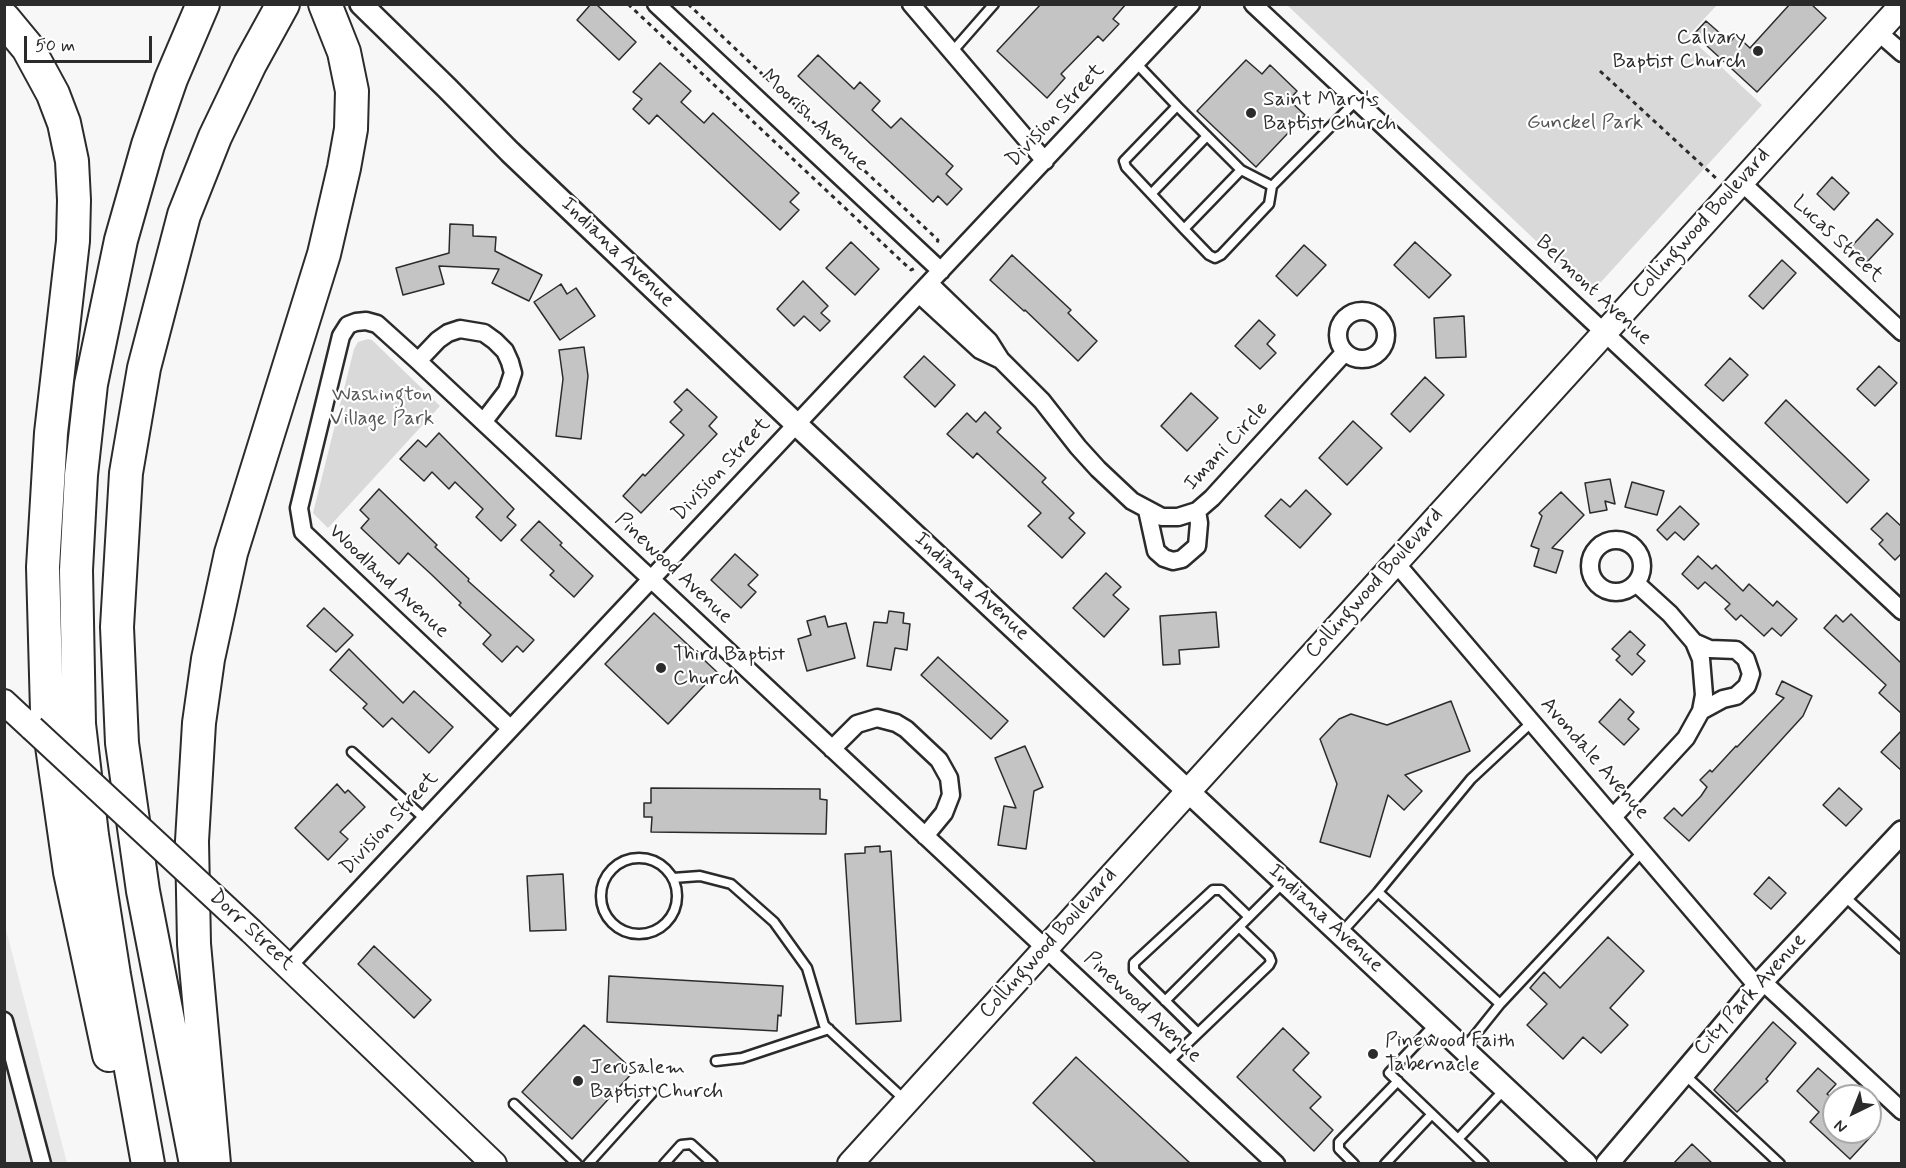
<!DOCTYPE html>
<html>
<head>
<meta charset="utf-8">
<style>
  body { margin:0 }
  #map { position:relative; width:1906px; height:1168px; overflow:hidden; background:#f7f7f7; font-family:Mynerve,sans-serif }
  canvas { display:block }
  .frame { position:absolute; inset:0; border:6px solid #2b2b2b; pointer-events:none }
  .north { position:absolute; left:1822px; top:1084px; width:60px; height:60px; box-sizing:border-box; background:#fff; border:2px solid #aaa; border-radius:50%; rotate:223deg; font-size:16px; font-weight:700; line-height:24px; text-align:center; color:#2b2b2b }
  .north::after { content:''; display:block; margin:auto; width:21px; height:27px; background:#2b2b2b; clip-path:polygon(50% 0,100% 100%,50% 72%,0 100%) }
  .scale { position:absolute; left:24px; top:36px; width:128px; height:27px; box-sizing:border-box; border:3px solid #2b2b2b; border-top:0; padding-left:8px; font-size:18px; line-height:21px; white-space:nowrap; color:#2b2b2b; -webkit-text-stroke:4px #fff; paint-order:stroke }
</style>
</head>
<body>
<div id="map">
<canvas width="1906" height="1168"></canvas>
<div class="frame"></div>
<div class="north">N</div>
<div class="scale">50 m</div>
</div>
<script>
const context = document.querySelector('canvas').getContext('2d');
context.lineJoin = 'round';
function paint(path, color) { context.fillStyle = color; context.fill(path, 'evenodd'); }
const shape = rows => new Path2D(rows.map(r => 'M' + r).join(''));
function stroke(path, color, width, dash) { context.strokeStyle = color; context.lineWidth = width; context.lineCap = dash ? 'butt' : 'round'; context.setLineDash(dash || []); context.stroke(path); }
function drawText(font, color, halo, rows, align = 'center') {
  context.font = font + ' Mynerve,sans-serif'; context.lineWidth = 4.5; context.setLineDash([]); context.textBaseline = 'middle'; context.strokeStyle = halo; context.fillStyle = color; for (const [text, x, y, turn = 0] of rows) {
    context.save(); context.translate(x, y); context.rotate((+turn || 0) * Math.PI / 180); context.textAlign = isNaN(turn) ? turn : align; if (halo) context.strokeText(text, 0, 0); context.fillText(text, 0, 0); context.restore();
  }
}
const built = shape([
  [5,926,67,1163,5,1163]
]);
const green = shape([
  [1287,5,1717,5,1688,36,1762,105,1591,293],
  [368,339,372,340,440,406,328,528,313,513,354,349,358,342]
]);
const building = shape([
  [591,4,596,4,636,42,619,60,577,20,591,4],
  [1041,4,1126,4,1113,19,1119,24,1103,41,1098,36,1061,74,1065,78,1047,98,997,51,1041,4],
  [1790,4,1811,4,1826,18,1757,92,1694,34,1706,21,1730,42,1736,35,1750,48,1790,4],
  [818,55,854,89,860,82,880,101,872,110,891,128,901,118,953,166,946,174,962,189,947,205,938,196,933,202,798,76,818,55],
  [1246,60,1262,74,1270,65,1297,91,1289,100,1305,115,1256,167,1197,111,1246,60],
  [660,63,691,91,681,102,704,123,713,113,799,193,790,202,799,210,780,230,657,115,649,124,633,109,642,99,633,92,660,63],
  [1832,177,1849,193,1834,210,1817,194,1832,177],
  [1877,219,1893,234,1867,262,1851,247,1877,219],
  [450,224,473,225,473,236,496,237,495,251,542,275,529,301,492,283,499,269,439,266,444,284,403,295,396,268,449,253,450,224],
  [851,242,879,269,855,295,826,268,851,242],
  [1415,242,1451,275,1429,298,1394,265,1415,242],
  [1304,245,1326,265,1297,296,1276,276,1304,245],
  [1012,255,1071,310,1068,313,1097,341,1078,361,1025,310,1024,311,990,280,1012,255],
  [1782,260,1796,273,1763,309,1749,296,1782,260],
  [803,281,828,306,821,313,830,321,820,331,804,316,794,326,777,309,803,281],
  [561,284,567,294,576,288,595,316,560,340,534,302,561,284],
  [1464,316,1466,357,1436,358,1434,318,1464,316],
  [1259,320,1275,335,1267,344,1276,353,1260,369,1235,346,1259,320],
  [584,347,588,376,581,439,556,436,563,379,559,350,584,347],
  [924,356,955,385,935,407,904,377,924,356],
  [1730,358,1748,375,1723,401,1705,385,1730,358],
  [1879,366,1897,383,1875,406,1857,389,1879,366],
  [1425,377,1444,395,1410,432,1391,414,1425,377],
  [687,389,717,417,709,426,717,434,641,513,623,496,643,474,645,476,684,435,670,422,682,410,674,402,687,389],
  [1191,393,1218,418,1187,451,1161,426,1191,393],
  [1786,400,1869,480,1847,503,1765,423,1786,400],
  [985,412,1001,428,997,432,1046,478,1042,482,1074,513,1069,518,1085,533,1062,558,1028,526,1041,513,977,453,973,458,947,434,967,413,976,422,985,412],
  [1353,421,1382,448,1347,485,1319,458,1353,421],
  [439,433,514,509,507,517,516,525,501,541,476,517,483,509,455,482,449,489,432,472,424,481,400,459,418,440,426,447,439,433],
  [1610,479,1615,504,1605,501,1607,510,1590,513,1585,483,1610,479],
  [1632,482,1664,491,1657,515,1625,507,1632,482],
  [379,489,437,545,435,547,469,579,468,581,534,640,523,652,517,646,502,662,483,644,491,635,459,605,461,603,432,575,408,553,399,564,361,528,369,519,360,510,379,489],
  [1306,490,1331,514,1300,548,1265,516,1281,499,1290,507,1306,490],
  [1561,492,1584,515,1552,548,1563,551,1556,573,1534,566,1539,549,1531,546,1542,516,1539,513,1561,492],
  [1680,506,1699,524,1684,540,1675,532,1667,540,1657,530,1680,506],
  [1887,513,1902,527,1902,553,1895,560,1879,544,1883,540,1871,529,1887,513],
  [539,521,562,543,560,545,593,576,574,597,550,575,554,571,521,540,539,521],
  [735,554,758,575,748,585,756,592,741,608,711,580,735,554],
  [1698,556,1712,569,1716,565,1743,591,1749,584,1773,606,1777,601,1797,619,1781,636,1772,628,1764,636,1741,615,1736,620,1725,609,1730,604,1705,582,1698,589,1682,574,1698,556],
  [1106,573,1121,587,1113,595,1129,609,1104,637,1073,608,1106,573],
  [324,608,353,635,336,652,307,626,324,608],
  [889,611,904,613,903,623,910,624,907,650,895,648,891,670,867,666,874,622,887,623,889,611],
  [1216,612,1219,647,1179,650,1180,664,1163,665,1160,616,1216,612],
  [654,613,717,672,668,724,605,664,654,613],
  [1851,614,1902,664,1902,714,1879,693,1886,685,1824,628,1836,615,1843,622,1851,614],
  [825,616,828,627,846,623,855,658,807,671,798,639,811,635,807,621,825,616],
  [1630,631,1645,645,1637,654,1645,661,1632,675,1616,660,1620,656,1612,649,1630,631],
  [349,649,403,703,414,691,453,727,429,753,392,718,383,727,363,708,367,704,330,670,349,649],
  [938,657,1008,721,991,739,921,675,938,657],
  [1782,681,1812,696,1803,716,1689,841,1664,818,1674,808,1682,816,1701,796,1707,787,1700,780,1710,770,1712,772,1736,746,1737,747,1784,698,1776,694,1782,681],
  [1620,699,1634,712,1628,719,1639,729,1624,745,1599,722,1620,699],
  [1451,701,1470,751,1405,775,1422,791,1404,810,1388,795,1370,857,1320,842,1337,784,1320,739,1339,719,1351,714,1387,725,1451,701],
  [1902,730,1902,771,1881,752,1902,730],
  [1025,746,1043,787,1034,791,1026,849,998,845,1004,806,1016,808,995,758,1025,746],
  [337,784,345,793,348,790,365,807,340,832,348,839,328,860,295,828,337,784],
  [651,788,820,789,820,799,827,800,826,834,651,832,652,817,644,817,644,803,651,803,651,788],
  [1839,788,1862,809,1846,826,1823,805,1839,788],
  [880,846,880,852,891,851,901,1021,856,1024,845,854,865,853,865,847,880,846],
  [563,874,566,930,530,931,527,876,563,874],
  [1769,877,1786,893,1771,909,1754,894,1769,877],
  [1608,937,1644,971,1610,1008,1628,1025,1601,1053,1583,1037,1563,1059,1527,1025,1547,1004,1530,988,1544,972,1560,988,1608,937],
  [374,946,431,1000,414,1018,358,964,374,946],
  [609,976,783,986,781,1016,778,1015,777,1031,607,1022,609,976],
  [1773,1022,1796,1043,1766,1079,1768,1081,1737,1112,1714,1090,1773,1022],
  [584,1025,634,1071,572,1139,522,1092,584,1025],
  [1283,1028,1309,1053,1293,1070,1321,1097,1310,1108,1333,1130,1314,1151,1237,1077,1283,1028],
  [1076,1057,1191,1164,1097,1164,1033,1103,1076,1057],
  [1818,1068,1836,1084,1827,1094,1832,1098,1834,1096,1834,1132,1875,1132,1850,1159,1810,1122,1819,1112,1797,1091,1818,1068],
  [1692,1144,1713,1164,1673,1164,1692,1144]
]);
const path = shape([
  [628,4,911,270,915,268],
  [688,4,938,240,936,246],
  [1600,71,1717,179]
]);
const service = shape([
  [952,52,994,4],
  [1136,63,1177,106,1124,161,1126,167,1184,229,1209,255,1215,258,1221,255,1269,204,1272,186,1356,101],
  [1177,106,1241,170,1272,186],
  [1152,193,1207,136],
  [1184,229,1241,170],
  [352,752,425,819],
  '601 896a38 38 0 1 1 76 0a38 38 0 1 1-76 0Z',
  [673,878,700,876,731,884,774,922,807,968,824,1025,906,1101],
  [1378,892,1471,779,1532,722],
  [1843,895,1902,949],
  [1341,933,1378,892,1500,1004,1464,1049],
  [1165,1001,1285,881],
  [1500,1004,1643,851],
  [1436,1023,1389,1073,1484,1164],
  [1198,1033,1134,970,1134,963,1213,890,1221,890,1249,917],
  [716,1061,742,1058,829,1029],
  [1168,1062,1269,965,1271,961,1269,956,1239,927],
  [1684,1074,1780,1164],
  [514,1104,577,1164],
  [1458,1139,1505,1089],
  [588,1164,652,1093],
  [664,1164,681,1145,691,1144,713,1164],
  [1354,1164,1339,1149,1339,1142,1398,1081],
  [1385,1164,1432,1114]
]);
const minor = shape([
  [656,4,941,271],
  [911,4,1045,161],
  [1253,4,1902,611],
  [1878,32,1902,53],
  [1741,182,1902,332],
  [929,283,989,341,1001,360,1042,401,1078,447,1098,469,1132,501,1162,517,1178,517,1197,511,1212,498,1345,352],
  [919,294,980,350,1001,360],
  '1338 335a24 24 0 1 1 48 0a24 24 0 1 1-48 0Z',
  [418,361,438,340,448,333,460,329,484,333,495,341,505,351,510,362,513,373,507,391,484,421],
  [1147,510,1156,551,1164,558,1173,561,1182,559,1197,546,1199,523,1197,511],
  '1590 566a26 26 0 1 1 52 0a26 26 0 1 1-52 0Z',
  [1395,562,1757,986],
  [1694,642,1710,649,1736,650,1746,659,1751,674,1747,686,1736,696,1723,699,1701,711],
  [510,728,303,532,299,508,341,336,348,325,356,322,366,321,377,324,418,361,1276,1164],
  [832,749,857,724,877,718,896,723,906,729,939,760,949,778,951,795,944,813,925,836],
  [1614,816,1686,738,1701,711,1704,695,1701,659,1694,642,1670,614,1636,583],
  [288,966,1191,4],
  [1762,981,1902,1111],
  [4,1021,42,1164]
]);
const tertiary = shape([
  [361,4,447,88,510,152,796,424,1586,1164],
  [1607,1164,1762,981,1902,832]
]);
const secondary = shape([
  [4,702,32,728],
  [251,931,494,1164],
  [850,1164,1902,5]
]);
const motorway = shape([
  [4,19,28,48,53,94,64,123,72,161,74,200,73,241,51,433,43,567,47,711,70,872,109,1055],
  [148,1164,114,975,92,835,79,724,76,570,81,475,91,384,121,240,148,145,171,79,203,4],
  [196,1164,143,891,122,743,117,627,126,473,144,368,184,215,215,137,250,64,283,4],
  [214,1164,194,944,192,841,199,723,208,659,231,553,324,254,344,168,351,129,352,91,344,52,325,4]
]);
const secondaryBridge = shape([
  [32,728,251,931]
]);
const markers = [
  [1758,51,6,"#2b2b2b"],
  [1251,113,6,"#2b2b2b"],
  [661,668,6,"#2b2b2b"],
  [1373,1054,6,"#2b2b2b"],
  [578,1081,6,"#2b2b2b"]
];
const poiNames = [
  ["Calvary",1746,39,"right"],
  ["Baptist Church",1746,63,"right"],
  ["Saint Mary's",1263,101],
  ["Baptist Church",1263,125],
  ["Third Baptist",673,656],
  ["Church",673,680],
  ["Pinewood Faith",1385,1042],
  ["Tabernacle",1385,1066],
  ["Jerusalem",590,1069],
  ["Baptist Church",590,1093]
];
const streetNames = [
  ["Division Street",1056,116,-47],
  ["Moorish Avenue",814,121,43],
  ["Collingwood Boulevard",1702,224,-48],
  ["Lucas Street",1837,240,43],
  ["Indiana Avenue",617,253,44],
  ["Belmont Avenue",1593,291,43],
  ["Imani Circle",1227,447,-47],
  ["Division Street",722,470,-47],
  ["Pinewood Avenue",673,569,43],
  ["Woodland Avenue",388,582,43],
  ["Collingwood Boulevard",1375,584,-48],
  ["Indiana Avenue",971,587,43],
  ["Avondale Avenue",1594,759,49],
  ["Division Street",390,824,-47],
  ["Indiana Avenue",1325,919,43],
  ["Dorr Street",251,931,43],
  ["Collingwood Boulevard",1049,944,-48],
  ["City Park Avenue",1751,995,-48],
  ["Pinewood Avenue",1142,1008,43]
];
const parkNames = [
  ["Gunckel Park",1585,124],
  ["Washington",382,396],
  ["Village Park",382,420]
];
paint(built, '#e8e8e8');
paint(green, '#d9d9d9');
paint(building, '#c4c4c4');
stroke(building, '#2b2b2b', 1.5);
stroke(service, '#2b2b2b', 13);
stroke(minor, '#2b2b2b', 21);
stroke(tertiary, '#2b2b2b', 26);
stroke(secondary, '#2b2b2b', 28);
stroke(motorway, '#2b2b2b', 36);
stroke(path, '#2b2b2b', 3, [4.5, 4.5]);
stroke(service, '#fff', 8);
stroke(minor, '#fff', 16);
stroke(tertiary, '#fff', 21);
stroke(secondary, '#fff', 24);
stroke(motorway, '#fff', 32);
stroke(secondaryBridge, '#2b2b2b', 28, []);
stroke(secondaryBridge, '#fff', 24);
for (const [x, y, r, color] of markers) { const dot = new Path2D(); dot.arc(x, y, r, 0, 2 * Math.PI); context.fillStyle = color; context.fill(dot); stroke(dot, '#fff', 2); }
drawText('21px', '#2b2b2b', '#fff', poiNames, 'left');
drawText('21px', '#2b2b2b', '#fff', streetNames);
drawText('21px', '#565656', '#fff', parkNames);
</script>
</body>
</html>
